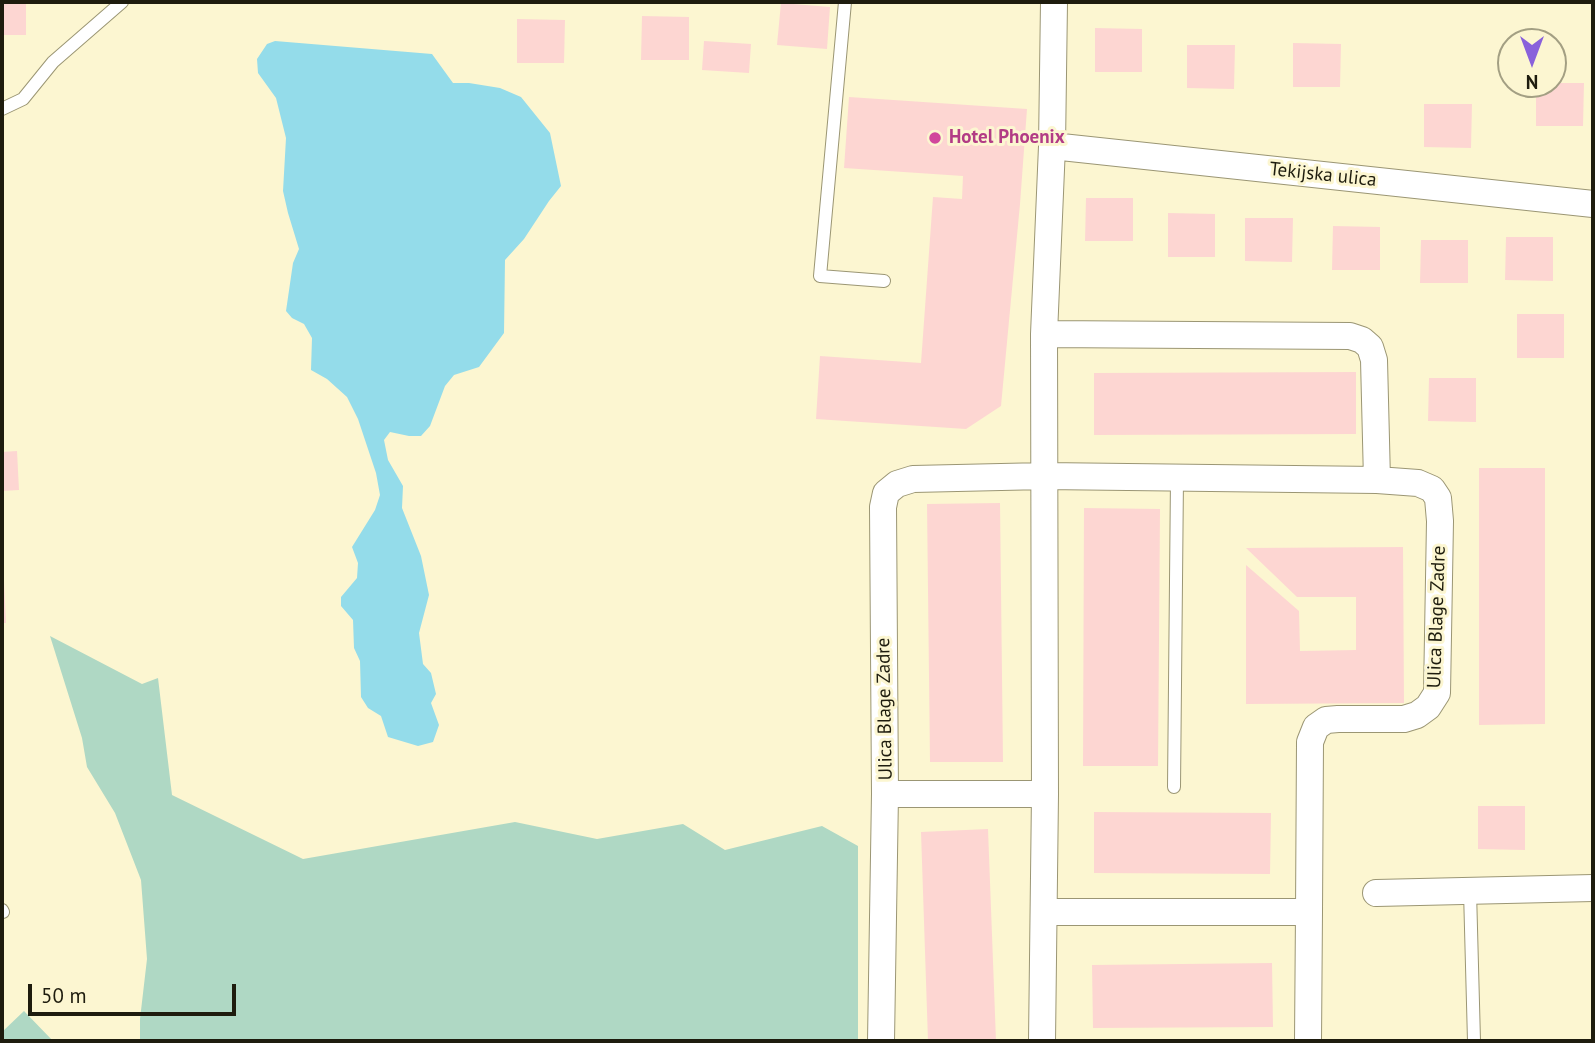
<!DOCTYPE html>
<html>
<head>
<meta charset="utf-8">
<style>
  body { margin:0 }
  #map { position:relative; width:1595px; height:1043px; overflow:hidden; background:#fcf6d1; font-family:"PT Sans",sans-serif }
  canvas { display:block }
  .frame { position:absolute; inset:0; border:4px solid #1e1c0e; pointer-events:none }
  .north { position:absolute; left:1497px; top:28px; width:70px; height:70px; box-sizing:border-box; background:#fcf6d1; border:2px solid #a39f83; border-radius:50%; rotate:180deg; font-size:19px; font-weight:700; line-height:28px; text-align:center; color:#1e1c0e }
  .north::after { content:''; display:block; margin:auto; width:24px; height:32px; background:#8961db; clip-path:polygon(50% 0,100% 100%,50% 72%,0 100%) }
  .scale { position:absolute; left:28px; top:984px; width:208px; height:32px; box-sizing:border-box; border:4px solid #1e1c0e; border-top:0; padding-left:9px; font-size:21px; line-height:24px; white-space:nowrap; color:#1e1c0e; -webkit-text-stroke:5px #fcf6d1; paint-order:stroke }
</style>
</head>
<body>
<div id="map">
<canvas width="1595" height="1043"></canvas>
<div class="frame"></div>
<div class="north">N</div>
<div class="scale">50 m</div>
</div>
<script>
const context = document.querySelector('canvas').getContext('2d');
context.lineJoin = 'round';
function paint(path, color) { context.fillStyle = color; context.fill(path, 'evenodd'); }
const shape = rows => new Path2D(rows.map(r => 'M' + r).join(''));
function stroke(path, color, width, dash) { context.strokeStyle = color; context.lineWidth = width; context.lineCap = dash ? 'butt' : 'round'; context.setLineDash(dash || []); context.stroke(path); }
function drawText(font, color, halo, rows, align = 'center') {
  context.font = font + ' "PT Sans",sans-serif'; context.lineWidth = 6; context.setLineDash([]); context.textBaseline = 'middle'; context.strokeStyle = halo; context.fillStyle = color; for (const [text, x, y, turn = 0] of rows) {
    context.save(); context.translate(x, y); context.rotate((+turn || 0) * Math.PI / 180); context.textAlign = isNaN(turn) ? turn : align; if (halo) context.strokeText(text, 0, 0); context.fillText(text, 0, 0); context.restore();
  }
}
const green = shape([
  [50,636,142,684,158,678,172,795,303,859,515,822,597,839,683,824,725,850,822,826,858,846,858,1041,140,1041,140,1019,147,959,141,880,115,813,87,767,82,738],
  [24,1011,53,1041,2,1041,2,1032]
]);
const water = shape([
  [275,41,432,54,453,83,469,83,500,88,521,97,550,133,561,186,549,201,524,239,505,260,504,333,479,367,454,375,445,386,430,426,421,436,409,436,390,432,384,440,388,460,403,486,402,508,421,556,429,595,419,633,423,664,431,673,436,694,431,703,439,725,433,742,418,746,388,737,381,716,368,708,361,697,360,661,354,648,353,620,341,606,341,597,357,578,358,563,352,547,375,510,380,495,376,473,358,419,347,397,327,379,311,370,312,338,304,324,292,318,286,311,293,263,299,249,288,213,283,191,286,138,276,98,258,73,257,59,267,44]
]);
const building = shape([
  [2,2,26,2,26,35,2,35],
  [781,3,830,7,827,49,777,45],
  [642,16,689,17,689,60,641,60],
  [517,19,565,20,564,63,517,63],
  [1095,28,1142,29,1142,72,1095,72],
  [704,41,751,44,749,73,702,70],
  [1293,43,1341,44,1340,87,1293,87],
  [1187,45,1235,45,1234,89,1187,88],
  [1553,83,1584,83,1583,126,1536,126,1536,84,1553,84],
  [849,97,1027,109,1020,204,1001,406,966,429,816,419,820,356,921,363,933,197,962,199,963,176,844,168],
  [1424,104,1472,104,1471,148,1424,147],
  [1086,198,1133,198,1133,241,1085,241],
  [1168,213,1215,214,1215,257,1168,257],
  [1245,218,1293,218,1292,262,1245,261],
  [1333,226,1380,227,1380,270,1332,270],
  [1506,237,1553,237,1553,281,1505,280],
  [1421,240,1468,240,1468,283,1420,283],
  [1517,314,1564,314,1564,358,1517,358],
  [1356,372,1356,434,1094,435,1094,373],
  [1429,378,1476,378,1476,422,1428,421],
  [17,451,19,490,2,491,2,452],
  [1479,468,1545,468,1545,724,1479,725],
  [1000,503,1003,762,930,762,927,504],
  [1084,508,1160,509,1158,766,1083,766],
  [1403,547,1404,703,1246,704,1246,565,1299,611,1300,651,1356,650,1356,597,1297,597,1246,548],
  [2,581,4,581,6,623,2,623],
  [1478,806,1525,806,1525,850,1478,849],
  [1094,812,1271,813,1270,874,1094,873],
  [988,829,996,1041,928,1041,921,832],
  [1272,963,1273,1027,1093,1028,1092,965]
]);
const service = shape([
  [845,2,820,276,884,281],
  [2,109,23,99,53,62,122,2],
  [1174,787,1177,478],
  [1470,891,1474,1041],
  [2,910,3,912]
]);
const minor = shape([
  [1052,146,1593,204],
  [1044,334,1350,336,1362,340,1370,347,1374,360,1377,480],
  [885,794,1045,794],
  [1376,893,1593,888],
  [881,1041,885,794,883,507,886,493,897,484,913,479,1045,476,1377,480,1418,483,1432,489,1438,498,1440,521,1437,693,1428,707,1417,715,1404,719,1338,719,1326,720,1316,727,1310,742,1309,912,1044,912],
  [1042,1041,1045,794,1044,334,1052,146,1054,2],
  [1308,1041,1309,912]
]);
const markers = [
  [935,138,7,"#d1479c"]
];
const hotelNames = [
  ["Hotel Phoenix",949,138]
];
const streetNames = [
  ["Tekijska ulica",1323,175,6],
  ["Ulica Blage Zadre",1437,617,-88],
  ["Ulica Blage Zadre",885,709,-91]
];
paint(green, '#afd8c4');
paint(water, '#94dcea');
paint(building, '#fdd6d2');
stroke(service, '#9b9674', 14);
stroke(minor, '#9b9674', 28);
stroke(service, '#fff', 12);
stroke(minor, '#fff', 26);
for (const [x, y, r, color] of markers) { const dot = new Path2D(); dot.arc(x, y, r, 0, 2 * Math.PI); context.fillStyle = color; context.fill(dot); stroke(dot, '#fcf6d1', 2.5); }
drawText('bold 19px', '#b23c85', '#fcf6d1', hotelNames, 'left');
drawText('19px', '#1e1c0e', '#fcf6d1', streetNames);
</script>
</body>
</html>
